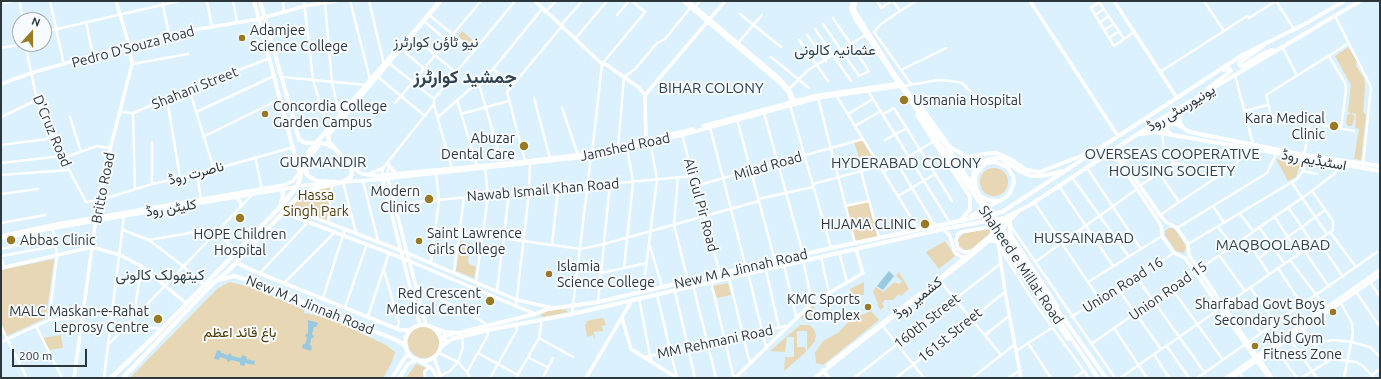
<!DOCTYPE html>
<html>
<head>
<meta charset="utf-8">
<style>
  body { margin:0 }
  #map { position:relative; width:1381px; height:379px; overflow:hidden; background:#dbf1fd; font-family:Ubuntu,sans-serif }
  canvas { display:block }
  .frame { position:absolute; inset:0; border:2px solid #2d363a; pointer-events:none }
  .north { position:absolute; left:12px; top:12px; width:40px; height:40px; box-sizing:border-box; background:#f7fbfe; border:1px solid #a6acb0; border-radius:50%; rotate:21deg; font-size:11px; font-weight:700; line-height:16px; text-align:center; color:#2d363a }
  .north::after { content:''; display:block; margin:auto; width:14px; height:18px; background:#9a7923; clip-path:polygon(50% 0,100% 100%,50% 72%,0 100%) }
  .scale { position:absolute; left:12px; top:349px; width:75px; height:18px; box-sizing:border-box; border:2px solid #2d363a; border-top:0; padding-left:5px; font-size:12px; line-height:14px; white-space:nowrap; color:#2d363a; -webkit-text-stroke:3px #f7fbfe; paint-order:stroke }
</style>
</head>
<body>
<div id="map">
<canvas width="1381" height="379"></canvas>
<div class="frame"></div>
<div class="north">N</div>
<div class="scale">200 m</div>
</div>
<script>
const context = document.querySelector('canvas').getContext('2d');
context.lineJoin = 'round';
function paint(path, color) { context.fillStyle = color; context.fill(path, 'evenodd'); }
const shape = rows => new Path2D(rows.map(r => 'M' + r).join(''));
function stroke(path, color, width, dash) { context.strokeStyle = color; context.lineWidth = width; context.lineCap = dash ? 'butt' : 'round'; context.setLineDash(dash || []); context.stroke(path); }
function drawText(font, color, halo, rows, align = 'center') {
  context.font = font + ' Ubuntu,Vazirmatn,sans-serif'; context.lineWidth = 4; context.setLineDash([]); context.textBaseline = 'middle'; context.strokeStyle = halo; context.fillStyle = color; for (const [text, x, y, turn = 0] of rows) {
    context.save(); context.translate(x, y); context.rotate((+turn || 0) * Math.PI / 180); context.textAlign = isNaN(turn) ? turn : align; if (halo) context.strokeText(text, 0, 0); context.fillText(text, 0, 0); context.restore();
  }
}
const green = shape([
  [462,31,476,43,472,48,458,36],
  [1348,47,1357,61,1356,66,1364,78,1365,86,1363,112,1366,115,1361,160,1354,159,1359,129,1355,128,1356,114,1352,113,1355,117,1352,126,1348,126,1346,123,1347,115,1351,113,1348,112,1351,85,1335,56],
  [863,139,880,166,863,170,854,142],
  [1276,159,1300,164,1296,177,1288,181],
  '980 182a14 14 0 1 1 28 0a14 14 0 1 1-28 0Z',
  [332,185,328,222,287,207,303,193],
  [869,201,879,238,855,244,845,206],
  [1169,228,1174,228,1186,246,1184,253,1176,251,1165,235,1165,231],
  [991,229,990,233,972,249,964,250,959,246,958,239,964,233],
  [460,241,470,243,468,263,476,267,474,278,456,271],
  [945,241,955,256,939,269,926,252],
  [54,259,46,318,7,336,1,322,1,270],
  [899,272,909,289,901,296,899,294,893,300,885,300,882,303,884,307,880,310,873,291,876,287,883,292,895,282,899,284,902,281,896,276],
  [229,282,251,287,304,310,304,313,329,318,386,345,395,352,392,362,383,378,130,378,217,289],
  [864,282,864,295,851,295,850,289],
  [728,283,731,295,717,298,713,286],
  [814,305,815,320,800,318],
  [560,309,566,310,568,312,544,317,541,316,541,314,548,311],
  [871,311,879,320,823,365,816,363,815,353,823,341,838,333,853,317,862,315],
  [601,318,604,319,606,325,602,326,603,331,594,332,595,340,593,335,587,337,585,324,587,323,586,321],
  [800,325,809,325,813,328,816,334,815,341,807,351,807,331,797,331,797,347,805,347,806,352,784,371,785,357,794,357,794,337,787,337,785,352,770,351],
  '408 342a16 16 0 1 1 32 0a16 16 0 1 1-32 0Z',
  [61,335,63,348,48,350,42,338],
  [416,364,426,368,423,371,424,378,406,378]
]);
const water = shape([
  [889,271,894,276,883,290,877,286],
  [308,320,318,323,316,327,314,327,312,334,314,337,311,339,310,345,312,346,311,351,302,348,303,344,305,344,307,338,305,335,308,333],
  [217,350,221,351,221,353,228,355,230,353,232,356,241,358,242,355,247,357,246,359,255,361,254,365,245,363,245,366,240,365,240,362,231,360,228,362,226,359,220,357,219,360,214,359]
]);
const street = shape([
  [20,1,22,20],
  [50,1,64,65],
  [162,1,169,34],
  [207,1,212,27],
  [233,1,237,22],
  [283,1,284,12],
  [304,1,313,80,328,129],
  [350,1,370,79],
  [369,1,384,64],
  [877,1,881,8,892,1],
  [893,1,900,11,916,1],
  [1204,1,1224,31,1247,16,1249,18,1276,1,1294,29],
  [1,3,13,1],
  [325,3,332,83,340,115],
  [695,7,700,1],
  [900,11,881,24,874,32,911,84],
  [545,12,556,1],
  [740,14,781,47],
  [429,15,473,51],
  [617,15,629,1],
  [1095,15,1104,9],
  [1335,16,1371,87,1363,164],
  [424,21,447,41],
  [86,22,93,56],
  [1099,23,1109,16],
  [823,24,859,76,869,71,833,18],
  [561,25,582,1],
  [815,29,851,81],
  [1104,30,1114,24],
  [44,32,179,1],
  [270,34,307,28],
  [412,35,456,73],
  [807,35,826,61],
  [1109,38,1119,31],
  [575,39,607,1],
  [1124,39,1099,2,1091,8,1114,46,1134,32],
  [799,40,828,81],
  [738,43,762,15],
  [1349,43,1266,95,1271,116,1354,131],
  [25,44,37,100,66,164,86,202,100,200,152,184,197,174,294,147],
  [1282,46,1297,76],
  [1,48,24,44],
  [401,49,445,86],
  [1329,56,1345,83,1346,90,1341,129],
  [771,57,809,88],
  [389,63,434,99],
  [132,64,188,54],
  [493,69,513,84],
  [901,70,946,48],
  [1160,72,1224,31],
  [1235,75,1253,144],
  [282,77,366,85],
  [378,77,425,116],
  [478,81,502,163],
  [904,86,938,80,951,81,962,83,973,94],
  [189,89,214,169],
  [789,89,808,70,867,34],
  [868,91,950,223],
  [836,95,918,229],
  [534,98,550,158],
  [818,98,855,243],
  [167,99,180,177],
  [457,100,477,166],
  [395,103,481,1],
  [434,105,452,169],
  [790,105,831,248],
  [562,108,578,155],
  [1244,111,1268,105],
  [119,112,133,113,189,89,270,58],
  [196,112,274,76],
  [133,113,135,189],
  [764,113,803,254],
  [461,114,509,101],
  [848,114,873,99],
  [883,114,894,108,952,201],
  [1,117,37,100],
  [70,117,81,152],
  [438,117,493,69,542,9],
  [737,119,775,261],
  [855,126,881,111],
  [710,127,746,268],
  [1162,133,1164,151,1174,163],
  [682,135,720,274],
  [203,137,280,99],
  [885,140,907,128],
  [152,142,152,184],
  [1,145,54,138],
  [618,147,624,77,635,69,657,43,665,39,691,7],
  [592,153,602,64,645,12,632,1],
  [1304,155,1310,124],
  [255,157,262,189],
  [63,158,97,146,110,148],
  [525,161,507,92,562,26],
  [1,163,62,156],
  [897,163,935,226],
  [1087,168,1141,249],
  [861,171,879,238],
  [1303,171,1317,174],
  [883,172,934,141],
  [1159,173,1179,202],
  [197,174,201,200],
  [1,175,69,170],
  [382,175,383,168,434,104,434,99,515,1],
  [387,175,389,164],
  [678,177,674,225,688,281],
  [1072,177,1129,257],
  [363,181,378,241],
  [343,182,356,233],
  [1292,183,1327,234],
  [813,184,880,166],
  [1141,185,1174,163,1216,171,1221,174],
  [695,186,863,139],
  [1059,186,1113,266],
  [1,194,38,189],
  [898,196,935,174],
  [758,199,813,187],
  [1034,202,1100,300],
  [395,204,693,176],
  [845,206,869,201],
  [1213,206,1224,223],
  [1288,207,1313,244],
  [1240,214,1253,231],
  [1160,215,1229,169,1238,162,1242,147],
  [1274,216,1299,254],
  [1,223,45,215],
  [328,223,332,185],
  [1010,225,1115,378],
  [1218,227,1233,246],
  [1259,227,1284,263],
  [1177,228,1267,173,1276,154],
  [436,229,581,249,604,244,759,201],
  [123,230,149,240,183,266,204,285],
  [1330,232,1356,267],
  [1245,237,1269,274],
  [149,240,213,229,236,251],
  [1318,240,1343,277],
  [1188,244,1297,179,1303,171,1305,159],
  [552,245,558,189],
  [650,246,662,287],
  [1000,248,1032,299,1089,378],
  [1,249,54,237],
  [1304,250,1329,287],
  [839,252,847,282],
  [1219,255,1245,291],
  [1,256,56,246],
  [821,256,829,293],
  [1,257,4,267],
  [1259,258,1325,210],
  [803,260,812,303],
  [1290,260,1326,308],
  [1035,262,1137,189],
  [431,263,439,200,436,173],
  [784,265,796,316],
  [624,268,633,182,627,148],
  [1278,268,1302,305],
  [384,270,399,323,397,329],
  [766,270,779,328],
  [454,272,464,198],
  [260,273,308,222],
  [601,273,647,263],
  [748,273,766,347],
  [729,278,749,360,751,362],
  [1137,278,1205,373],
  [1368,279,1380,297],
  [940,281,1001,355],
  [285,282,335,232],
  [476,282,488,196,485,168],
  [711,282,733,375,736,378],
  [1088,282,1162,236],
  [693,285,716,378],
  [416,286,485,323,486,326],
  [1250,287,1275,323],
  [1118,289,1161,349],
  [1172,289,1223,360],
  [497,291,509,194],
  [643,291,657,179,650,142],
  [675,291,695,378],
  [1356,292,1380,327],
  [657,295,677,378],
  [1237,297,1261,333],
  [323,298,345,229],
  [639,298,651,361],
  [598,302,610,184],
  [1340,302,1352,323,1353,333,1344,378],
  [516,306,529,192,530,164],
  [345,307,367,244],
  [572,314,591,156],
  [134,316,141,267],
  [368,316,389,253],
  [1071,317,1174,253],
  [49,320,57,256,53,229],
  [128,324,161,329],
  [882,325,924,378],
  [36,326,62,378],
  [1,327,27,378],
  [1114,328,1147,378],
  [1303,329,1326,362],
  [985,335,1009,316],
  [1288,337,1317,378],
  [539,338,573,357],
  [1,342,49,320,83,318],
  [1028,343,1051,378],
  [1091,344,1312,191,1335,173,1339,165],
  [108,345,252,195],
  [1166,345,1189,378],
  [1314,345,1321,342,1333,340,1351,342,1370,347,1380,357],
  [1275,348,1297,378],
  [1016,351,1053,327],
  [439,353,458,362,467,372,470,378],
  [478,353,518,375],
  [1154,354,1169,378],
  [645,357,786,326],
  [529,358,547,367],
  [467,372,488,335,488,330],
  [1239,372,1243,378],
  [1372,375,1380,369],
  [440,376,450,371,458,362,463,347,462,337],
  [543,377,553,358],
  [104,378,124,216],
  [425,378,424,372,430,367],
  [490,378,517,330,516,325],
  [516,378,539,338,542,319],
  [854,378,1000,264],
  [896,378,1005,292],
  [972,378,1014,345],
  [1009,378,1020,370],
  [1074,378,1084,371],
  [1120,378,1333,230,1333,221,1312,191],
  [1197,378,1377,252],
  [1301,378,1332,359,1356,362,1363,366,1374,378]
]);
const secondary = shape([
  [535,1,602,64,607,65,638,87,645,95],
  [683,1,781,84,789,93,791,102],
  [688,1,778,77,789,89,795,102],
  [1030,1,1118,136],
  [1114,1,1177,98],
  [1,84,31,73,169,34,259,19,305,6,336,1],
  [645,95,725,1],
  [645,95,646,142],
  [703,126,814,96,901,83],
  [1115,149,1160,215,1166,222,1177,228,1188,244,1189,255,1272,378],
  [1112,151,1157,219,1161,226,1162,236,1174,253,1185,258,1269,378],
  [350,164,360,173,373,176,519,162,593,153,693,129],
  [388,165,397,174],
  [367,175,383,168],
  [387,176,426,325],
  [382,177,420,325],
  [343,182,373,180,594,156,682,135,818,98,902,86],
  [236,197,240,201,241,206],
  [287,207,407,253,517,300,553,308],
  [282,212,402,258,535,314],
  [943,229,950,236,955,253,964,258],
  [1,236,52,225,284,185,293,181,300,172],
  [1,239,26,233,165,209,307,185,329,183],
  [998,242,1005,292,1021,378],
  [970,252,964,252,958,249,956,240,958,234,961,232,989,227,1008,220],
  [1,268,92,247,120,255,141,266,186,303],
  [940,278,991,235,993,229,992,223],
  [622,318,631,349,677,378],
  [434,358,441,378],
  [420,361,432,369,437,378],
  [828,365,921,293],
  [823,370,829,378],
  [74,378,96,218,107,161,132,64,129,45,116,1],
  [586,378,632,300],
  [735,378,812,303,863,273,856,249],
  [815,378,976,252,1003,228,1017,213],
  [1226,378,1380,270],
  [1232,378,1380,275]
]);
const primary = shape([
  [254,1,300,175],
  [260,1,299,139,305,143,322,143,333,147],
  [853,1,851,9,856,20,1098,378],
  [855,1,854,10,893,72,946,145,976,191],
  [1263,46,1240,62,1239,65,1243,66,1264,53,1273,50],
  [1207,89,1231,71,1229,68,1224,70],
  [916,100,950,147,967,157,990,153,997,153,1010,159,1026,170,1040,172,1091,152],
  [1187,105,1180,117,1180,123,1184,129,1190,132,1304,155,1380,166],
  [917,115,970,197,970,209,962,219],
  [1140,134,1155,132,1380,171],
  [1172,135,1166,130,1169,123,1175,124,1184,128],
  [971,184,975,168,979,163,989,159,999,158,1005,161,1021,172,1031,176,1042,176,1063,171],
  [982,197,988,200,998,201],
  [971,216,999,201,1005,198,1010,193,1014,182,1013,176,1007,167,995,162,986,163,978,171,975,178,976,188,980,196,1040,285,1106,378],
  [1010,220,1010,232,1012,237,1057,306],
  [989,241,995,241,1001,244,1068,339],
  [236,262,249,269,400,330,411,330],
  [219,280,234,276,254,282,396,340,406,346],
  '405 343a18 18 0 1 1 36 0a18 18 0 1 1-36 0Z',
  [434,328,445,332,458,333,535,314,548,309,598,302,831,248,1002,212,1244,54,1303,25,1344,1],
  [446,340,443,339,444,336,453,334],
  [441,347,452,339,488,330,572,314,943,229,1004,218,1030,205,1159,120,1360,1],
  [392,378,408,353],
  [399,378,408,364,417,360]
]);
const highway = shape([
  [308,159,318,146],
  [305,165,307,175,316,181,336,182],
  [281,203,283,196,282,190],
  [111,378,157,334,283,204,298,185,304,161,310,150,394,53],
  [123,378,212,284,228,271,298,197,313,189,342,182,351,177,352,171,349,164,329,142,328,135,440,1]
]);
const markers = [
  [242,38,4,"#9a7923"],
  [904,100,5,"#9a7923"],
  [265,114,4,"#9a7923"],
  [1334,126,5,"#9a7923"],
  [524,146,5,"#9a7923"],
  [429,199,5,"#9a7923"],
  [240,218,5,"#9a7923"],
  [925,224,5,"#9a7923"],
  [11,240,5,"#9a7923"],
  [419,241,4,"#9a7923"],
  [549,274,4,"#9a7923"],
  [490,301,5,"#9a7923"],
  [868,307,4,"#9a7923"],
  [1333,312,4,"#9a7923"],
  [158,319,5,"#9a7923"],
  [1255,346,4,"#9a7923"]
];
const poiNames = [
  ["Adamjee",250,30,"left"],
  ["Science College",250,46,"left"],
  ["Usmania Hospital",913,100,"left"],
  ["Concordia College",273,106,"left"],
  ["Garden Campus",273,122,"left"],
  ["Kara Medical",1325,118],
  ["Clinic",1325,134],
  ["Abuzar",515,138],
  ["Dental Care",515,154],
  ["Modern",420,191],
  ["Clinics",420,207],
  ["HIJAMA CLINIC",916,224],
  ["Saint Lawrence",427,233,"left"],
  ["Girls College",427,249,"left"],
  ["HOPE Children",240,234,"center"],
  ["Hospital",240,250,"center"],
  ["Abbas Clinic",20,240,"left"],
  ["Islamia",557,266,"left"],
  ["Science College",557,282,"left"],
  ["Red Crescent",481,293],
  ["Medical Center",481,309],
  ["KMC Sports",860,299],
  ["Complex",860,315],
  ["Sharfabad Govt Boys",1325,304],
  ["Secondary School",1325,320],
  ["MALC Maskan-e-Rahat",149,311],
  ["Leprosy Centre",149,327],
  ["Abid Gym",1263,338,"left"],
  ["Fitness Zone",1263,354,"left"]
];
const streetNames = [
  ["Pedro D'Souza Road",133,47,-15],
  ["Shahani Street",195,88,-22],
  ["یونیورسٹی روڈ",1181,108,-31],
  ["D'Cruz Road",52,131,67],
  ["Jamshed Road",625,147,-12],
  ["اسٹیڈیم روڈ",1314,160,10],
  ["Milad Road",768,166,-16],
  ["ناصرت روڈ",196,173,-15],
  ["Britto Road",103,188,-79],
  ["Nawab Ismail Khan Road",543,190,-5],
  ["Ali Gul Pir Road",701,205,75],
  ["کلیٹن روڈ",171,208,-9],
  ["Shaheed e Millat Road",1021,265,56],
  ["New M A Jinnah Road",741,269,-13],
  ["Union Road 16",1123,285,-32],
  ["Union Road 15",1168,291,-35],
  ["کشمیر روڈ",918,298,-39],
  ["New M A Jinnah Road",310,305,22],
  ["160th Street",927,321,-38],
  ["161st Street",950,335,-39],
  ["MM Rehmani Road",715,342,-12]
];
const parkNames = [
  ["Hassa",316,195],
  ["Singh Park",316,211],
  ["باغ قائد اعظم",240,332]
];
const neighbourhoodNames = [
  ["نیو ٹاؤن کوارٹرز",436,42],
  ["عثمانیہ کالونی",835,50],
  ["BIHAR COLONY",711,88],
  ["OVERSEAS COOPERATIVE",1172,154],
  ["HOUSING SOCIETY",1172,171],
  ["GURMANDIR",323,162],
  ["HYDERABAD COLONY",906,163],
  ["HUSSAINABAD",1084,238],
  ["MAQBOOLABAD",1273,245],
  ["کیتھولک کالونی",160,275]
];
const districtNames = [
  ["جمشید کوارٹرز",465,77]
];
paint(green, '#e7d7b4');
paint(water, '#99c9e0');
stroke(street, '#fff', 2.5);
stroke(secondary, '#fff', 3.5);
stroke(primary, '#fff', 4);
stroke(highway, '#fff', 4.5);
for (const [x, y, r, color] of markers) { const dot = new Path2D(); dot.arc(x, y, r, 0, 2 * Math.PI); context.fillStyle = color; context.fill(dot); stroke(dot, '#f7fbfe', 1.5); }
drawText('14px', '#2d363a', '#f7fbfe', poiNames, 'right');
drawText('14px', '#2d363a', '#f7fbfe', streetNames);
drawText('14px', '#4e3b04', '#f7fbfe', parkNames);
drawText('15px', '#31434c', '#f7fbfe', neighbourhoodNames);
drawText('bold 18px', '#31434c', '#f7fbfe', districtNames);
</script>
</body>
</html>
